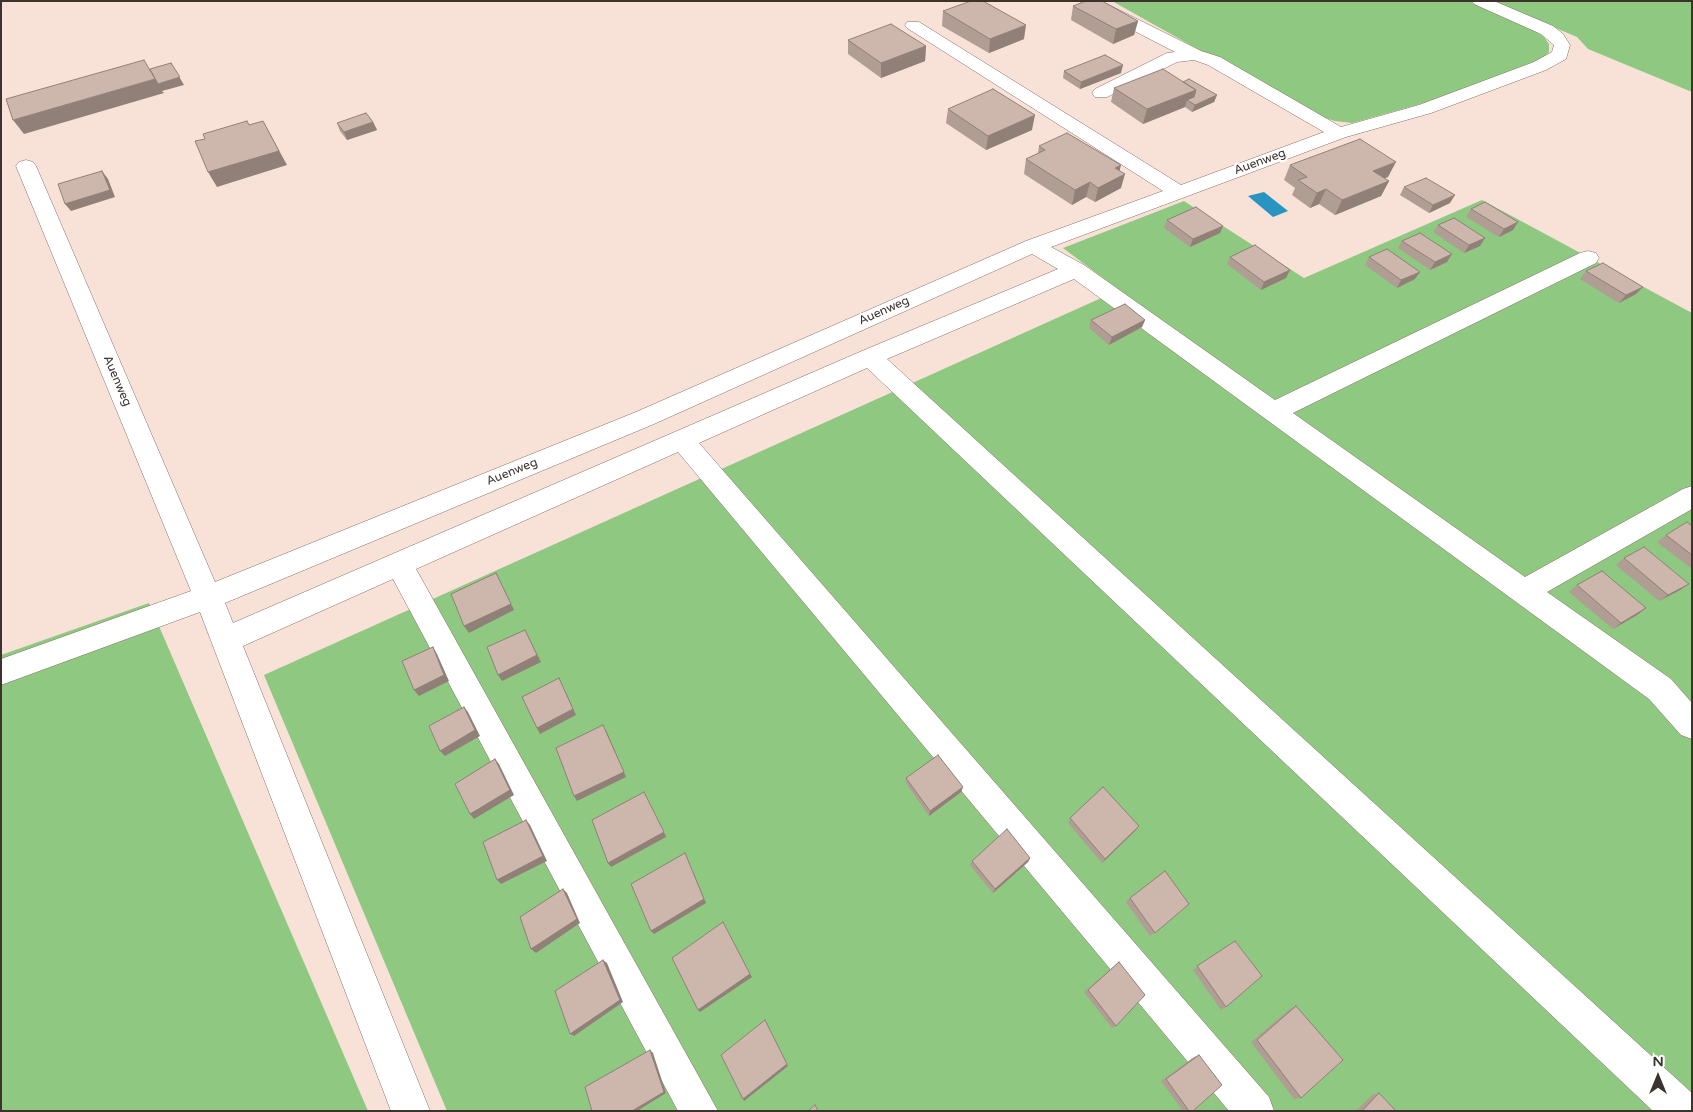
<!DOCTYPE html>
<html>
<head>
<meta charset="utf-8">
<style>
  body { margin:0 }
  #map { position:relative; width:1693px; height:1112px; overflow:hidden; background:#f8e1d6; font-family:"Varela Round",sans-serif }
  canvas { display:block }
  .frame { position:absolute; inset:0; border:2px solid #3c332f; pointer-events:none }
  .north { position:absolute; left:1633px; top:1052px; width:50px; height:50px; -webkit-text-stroke:4px #fff; paint-order:stroke; rotate:0deg; font-size:14px; font-weight:700; line-height:20px; text-align:center; color:#3c332f }
  .north::after { content:''; display:block; margin:auto; width:18px; height:22px; background:#3c332f; clip-path:polygon(50% 0,100% 100%,50% 72%,0 100%) }
</style>
</head>
<body>
<div id="map">
<canvas width="1693" height="1112"></canvas>
<div class="frame"></div>
<div class="north">N</div>
</div>
<script>
const context = document.querySelector('canvas').getContext('2d');
context.lineJoin = 'round';
function paint(path, color) { context.fillStyle = color; context.fill(path, 'evenodd'); }
const shape = rows => new Path2D(rows.map(r => 'M' + r).join(''));
function stroke(path, color, width, dash) { context.strokeStyle = color; context.lineWidth = width; context.lineCap = dash ? 'butt' : 'round'; context.setLineDash(dash || []); context.stroke(path); }
function drawText(font, color, halo, rows, align = 'center') {
  context.font = font + ' "Varela Round",sans-serif'; context.lineWidth = 4.5; context.setLineDash([]); context.textBaseline = 'middle'; context.strokeStyle = halo; context.fillStyle = color; for (const [text, x, y, turn = 0] of rows) {
    context.save(); context.translate(x, y); context.rotate((+turn || 0) * Math.PI / 180); context.textAlign = isNaN(turn) ? turn : align; if (halo) context.strokeText(text, 0, 0); context.fillText(text, 0, 0); context.restore();
  }
}
const green = shape([
  [1112,1,1469,1,1532,29,1544,37,1549,44,1549,52,1544,58,1431,101,1352,123,1335,121,1315,115],
  [1492,1,1692,1,1692,92,1588,49,1577,37],
  [1482,200,1692,313,1692,701,1688,704,1692,708,1692,1111,447,1111,264,675,1119,290,1063,248,1184,201,1304,278],
  [149,603,368,1111,1,1111,1,655]
]);
const water = shape([
  [1264,192,1288,211,1273,217,1248,196]
]);
const minor = shape([
  [1080,1,1101,1,1201,51,1220,57,1341,127,1419,105,1534,62,1552,52,1554,45,1541,34,1474,4,1472,1,1494,1,1553,26,1563,34,1570,45,1566,59,1546,70,1431,113,1346,137,1051,247,1084,265,1275,400,1580,253,1588,251,1596,253,1599,258,1596,263,1293,413,1525,577,1683,489,1692,486,1692,509,1547,592,1671,679,1692,703,1692,739,1681,735,1649,699,1074,279,887,359,1692,1093,1692,1111,1653,1111,867,368,699,443,1269,1097,1274,1111,1229,1111,678,452,416,569,718,1111,678,1111,393,579,243,646,430,1111,391,1111,200,612,1,685,1,659,191,591,16,166,19,162,26,160,33,162,36,166,215,582,636,412,1026,241,1163,191,907,28,905,25,907,22,919,22,1181,185,1324,132,1208,65,1194,60,1177,62,1107,97,1095,97,1092,93,1095,89,1167,53,1175,52,1082,4,1080,1],
  [1032,254,1058,269,862,351,233,623,225,603,654,424,1032,254]
]);
const wall = shape([
  [1073,6,1138,21,1134,35,1113,44,1071,20],
  [943,11,1024,39,989,53,942,26],
  [848,40,926,46,925,61,881,78,848,54],
  [1064,71,1121,73,1080,89,1063,78],
  [1183,82,1217,95,1214,102,1192,112,1185,107,1143,124,1111,102,1114,88],
  [948,109,1032,130,986,150,946,123],
  [373,122,377,130,347,140,340,131,337,123],
  [1039,146,1120,171,1121,188,1095,202,1086,197,1072,205,1024,174,1026,159,1038,153],
  [1290,165,1388,177,1384,178,1389,181,1381,196,1335,215,1319,204,1310,208,1292,195,1295,188,1284,180],
  [1404,187,1450,203,1429,213,1400,195],
  [1471,209,1518,222,1513,230,1499,237,1466,217],
  [1167,220,1220,233,1190,247,1164,228],
  [1438,225,1480,246,1464,253,1433,232],
  [1402,241,1447,262,1430,270,1398,248],
  [1230,257,1286,278,1261,290,1227,264],
  [1369,257,1415,279,1397,288,1365,265],
  [1586,271,1636,294,1619,303,1580,279],
  [1091,320,1145,320,1142,327,1109,345,1089,328],
  [1692,526,1692,569,1657,542,1666,535],
  [1624,558,1689,584,1680,590,1659,601,1616,565],
  [1577,585,1646,608,1637,615,1613,629,1569,592],
  [906,778,963,787,961,792,929,816,906,783],
  [1070,818,1139,826,1135,831,1102,863,1068,823],
  [1030,858,1028,862,993,893,970,865,972,861],
  [1130,898,1189,904,1150,936,1126,902],
  [1235,941,1226,1007,1221,1010,1193,970],
  [1119,962,1116,1026,1112,1028,1084,992],
  [1296,1006,1301,1098,1294,1099,1251,1042,1290,1009],
  [1199,1055,1193,1111,1183,1111,1161,1081,1194,1057],
  [1379,1093,1396,1111,1356,1111,1372,1095]
]);
const shadedWall = shape([
  [1138,21,1134,35,1113,44,1116,29],
  [1026,25,1024,39,989,53,990,39],
  [926,46,925,61,881,78,881,63],
  [171,63,184,85,162,91,164,93,24,134,13,120,155,79],
  [1123,65,1121,73,1080,89,1081,82],
  [1196,90,1192,103,1187,100,1185,107,1143,124,1147,109],
  [1217,95,1214,102,1192,112,1195,105],
  [1035,115,1032,130,986,150,988,136],
  [263,121,287,165,217,187,208,172],
  [373,122,377,130,347,140,344,132],
  [1396,162,1388,177,1365,186,1373,171],
  [1121,165,1118,177,1125,174,1121,188,1095,202,1098,188,1115,168],
  [102,171,108,179,115,197,71,211,65,204],
  [1389,181,1381,196,1335,215,1342,200],
  [1090,182,1086,197,1072,205,1075,190],
  [1326,189,1319,204,1310,208,1317,193],
  [1455,195,1450,203,1429,213,1433,205],
  [1518,222,1513,230,1499,237,1504,229],
  [1223,226,1220,233,1190,247,1193,239],
  [1485,238,1480,246,1464,253,1469,245],
  [1452,254,1447,262,1430,270,1435,262],
  [1290,270,1286,278,1261,290,1264,282],
  [1420,272,1415,279,1397,288,1401,280],
  [1643,287,1636,294,1619,303,1626,295],
  [1145,320,1142,327,1109,345,1112,337],
  [496,573,514,610,469,633,464,626],
  [1689,584,1680,590,1659,601,1668,595],
  [1646,608,1637,615,1613,629,1621,623],
  [525,630,541,662,502,681,498,675],
  [433,647,437,654,449,681,419,696,414,690],
  [559,678,576,715,540,734,537,728],
  [464,707,468,712,480,736,445,756,440,751],
  [606,730,626,777,577,801,574,796],
  [495,759,499,764,514,795,474,819,470,814],
  [963,787,961,792,929,816,930,811],
  [526,820,530,825,547,861,501,884,497,880],
  [1139,826,1135,831,1102,863,1105,859],
  [664,832,666,837,611,867,608,863],
  [685,853,706,903,654,934,651,931],
  [1030,858,1028,862,993,893,995,889],
  [563,889,567,893,580,923,536,953,531,949],
  [603,960,607,963,623,1002,574,1036,570,1034],
  [750,974,752,977,700,1012,698,1010],
  [650,1050,653,1053,666,1093,637,1111,632,1111],
  [787,1064,788,1066,744,1101,743,1099]
]);
const building = shape([
  [971,1,983,1,1026,25,990,39,943,11,971,1],
  [1086,1,1102,1,1138,21,1116,29,1073,6,1086,1],
  [891,24,926,46,881,63,848,40,891,24],
  [1105,55,1123,65,1081,82,1064,71,1105,55],
  [144,60,155,79,13,120,6,99,144,60],
  [171,63,180,77,158,84,150,69,171,63],
  [1163,69,1196,90,1147,109,1114,88,1163,69],
  [1189,79,1217,95,1195,105,1187,100,1194,97,1196,90,1183,82,1189,79],
  [993,89,1035,115,988,136,948,109,993,89],
  [366,113,373,122,344,132,337,123,366,113],
  [247,121,249,125,263,121,279,151,208,172,195,141,205,139,203,134,247,121],
  [1067,133,1121,165,1115,168,1125,174,1098,188,1090,182,1075,190,1026,159,1045,150,1039,146,1067,133],
  [1360,139,1396,162,1373,171,1389,181,1342,200,1326,189,1317,193,1298,180,1307,177,1290,165,1360,139],
  [102,171,110,190,65,204,58,184,102,171],
  [1426,178,1455,195,1433,205,1404,187,1426,178],
  [1485,202,1518,222,1504,229,1471,209,1485,202],
  [1196,207,1223,226,1193,239,1167,220,1196,207],
  [1454,218,1485,238,1469,245,1438,225,1454,218],
  [1420,233,1452,254,1435,262,1402,241,1420,233],
  [1255,245,1290,270,1264,282,1230,257,1255,245],
  [1387,249,1420,272,1401,280,1369,257,1387,249],
  [1603,263,1643,287,1626,295,1586,271,1603,263],
  [1125,304,1145,320,1112,337,1091,320,1125,304],
  [1687,522,1692,526,1692,555,1666,535,1687,522],
  [1644,547,1689,584,1668,595,1624,558,1644,547],
  [1602,571,1646,608,1621,623,1577,585,1602,571],
  [496,573,511,604,464,626,451,594,496,573],
  [525,630,537,655,498,675,487,647,525,630],
  [433,647,444,675,414,690,402,661,433,647],
  [559,678,573,709,537,728,522,697,559,678],
  [464,707,475,730,440,751,429,726,464,707],
  [603,725,624,772,574,796,556,748,603,725],
  [938,755,963,787,930,811,906,778,938,755],
  [495,759,510,790,470,814,455,784,495,759],
  [1103,787,1139,826,1105,859,1070,818,1103,787],
  [644,792,664,832,608,863,592,820,644,792],
  [526,820,543,856,497,880,483,842,526,820],
  [1007,829,1030,858,995,889,972,861,1007,829],
  [685,853,704,899,651,931,631,884,685,853],
  [1165,871,1189,904,1155,933,1130,898,1165,871],
  [563,889,577,919,531,949,520,917,563,889],
  [723,922,750,974,698,1010,672,958,723,922],
  [1235,941,1262,976,1226,1007,1197,966,1235,941],
  [603,960,620,1000,570,1034,555,991,603,960],
  [1119,962,1145,995,1116,1026,1088,990,1119,962],
  [1296,1006,1343,1060,1301,1098,1257,1040,1296,1006],
  [765,1020,787,1064,743,1099,721,1055,765,1020],
  [650,1050,664,1092,632,1111,592,1111,585,1087,650,1050],
  [1199,1055,1222,1085,1193,1111,1189,1111,1166,1079,1199,1055],
  [1379,1093,1396,1111,1362,1111,1379,1093],
  [815,1105,818,1111,808,1111,815,1105]
]);
const streetNames = [
  ["Auenweg",1260,162,-20],
  ["Auenweg",884,311,-24],
  ["Auenweg",117,381,67],
  ["Auenweg",512,472,-22]
];
paint(green, '#8ec881');
paint(water, '#2794c2');
stroke(minor, '#846f66', 1);
paint(minor, '#fff');
paint(wall, '#b09d94');
paint(shadedWall, '#908078');
paint(building, '#cdb7ac');
stroke(building, '#908078', 1);
drawText('12px', '#3c332f', '#fff', streetNames);
</script>
</body>
</html>
